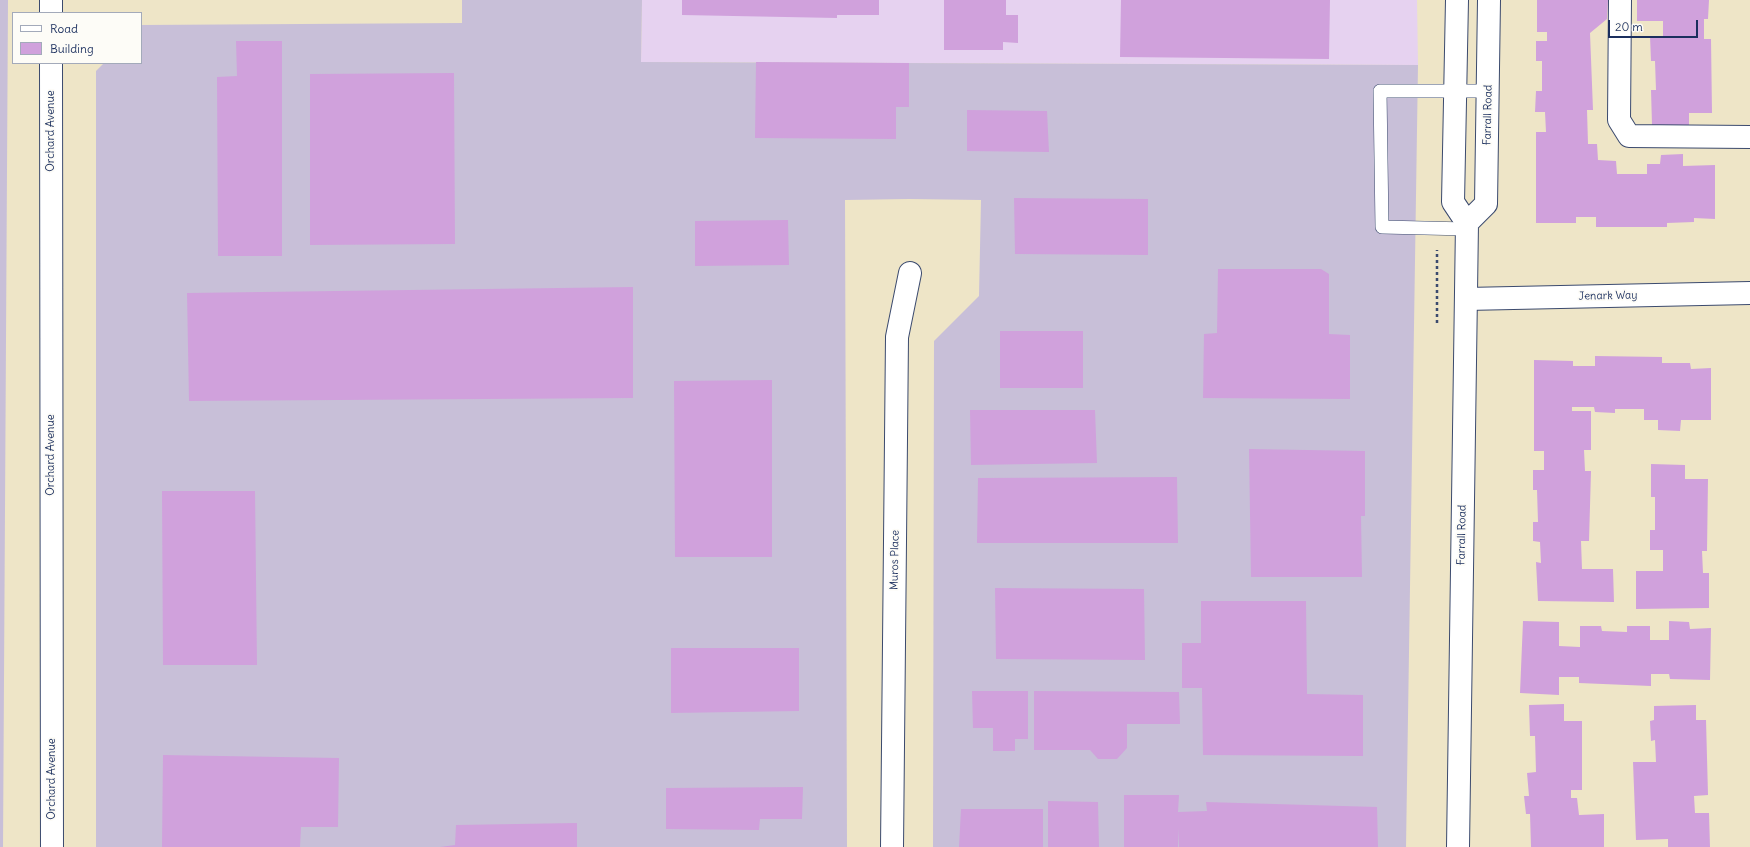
<!DOCTYPE html>
<html>
<head>
<meta charset="utf-8">
<style>
  body { margin:0 }
  #map { position:relative; width:1750px; height:847px; overflow:hidden; background:#eee5c7; font-family:Delius,sans-serif }
  canvas { display:block }
  .legend { position:absolute; left:12px; top:12px; width:130px; height:52px; box-sizing:border-box; background:#fdfcf7; border:1px solid #a3aaba; margin:0; padding:5px 7px; list-style:none; font-size:12px; color:#1b2f5e }
  .legend li { display:flex; align-items:center; gap:8px; height:20px }
  .legend b { width:20px; border:1px solid #a3aaba }
  .scale { position:absolute; left:1608px; top:20px; width:90px; height:18px; box-sizing:border-box; border:2px solid #1b2f5e; border-top:0; padding-left:5px; font-size:12px; line-height:14px; white-space:nowrap; color:#1b2f5e; -webkit-text-stroke:3px #fdfcf7; paint-order:stroke }
</style>
</head>
<body>
<div id="map">
<canvas width="1750" height="847"></canvas>
<ul class="legend">
<li><b style="height:5px;background:#fff"></b>Road</li>
<li><b style="height:11px;background:#d0a1dc"></b>Building</li>
</ul>
<div class="scale">20 m</div>
</div>
<script>
const context = document.querySelector('canvas').getContext('2d');
context.lineJoin = 'round';
function paint(path, color) { context.fillStyle = color; context.fill(path, 'evenodd'); }
const shape = rows => new Path2D(rows.map(r => 'M' + r).join(''));
function stroke(path, color, width, dash) { context.strokeStyle = color; context.lineWidth = width; context.lineCap = dash ? 'butt' : 'round'; context.setLineDash(dash || []); context.stroke(path); }
function drawText(font, color, halo, rows, align = 'center') {
  context.font = font + ' Delius,sans-serif'; context.lineWidth = 3.5; context.setLineDash([]); context.textBaseline = 'middle'; context.strokeStyle = halo; context.fillStyle = color; for (const [text, x, y, turn = 0] of rows) {
    context.save(); context.translate(x, y); context.rotate((+turn || 0) * Math.PI / 180); context.textAlign = isNaN(turn) ? turn : align; if (halo) context.strokeText(text, 0, 0); context.fillText(text, 0, 0); context.restore();
  }
}
const built = shape([
  [642,0,1417,0,1418,65,641,62]
]);
const industrial = shape([
  [0,0,8,0,3,847,0,847],
  [462,0,642,0,641,62,1418,65,1406,847,933,847,934,341,979,296,981,200,909,199,845,200,847,847,96,847,96,71,104,63,141,63,141,25,462,23]
]);
const building = shape([
  [682,0,879,0,879,15,837,15,837,18,682,15],
  [944,0,1006,0,1006,15,1018,15,1018,43,1003,42,1003,50,944,50],
  [1121,0,1330,0,1329,59,1120,57],
  [1537,0,1608,0,1607,19,1590,33,1593,110,1587,110,1588,144,1597,144,1598,160,1616,161,1617,174,1647,174,1647,164,1660,164,1661,155,1683,154,1683,166,1715,165,1715,219,1694,218,1694,222,1667,223,1667,227,1596,227,1596,217,1576,217,1576,223,1536,223,1536,132,1546,132,1545,112,1535,112,1536,91,1542,91,1542,61,1536,61,1536,41,1547,41,1547,32,1537,32],
  [1637,0,1709,0,1708,19,1704,19,1704,39,1711,39,1712,113,1689,113,1689,126,1652,125,1651,90,1656,90,1655,61,1651,61,1650,36,1663,36,1663,21,1637,21],
  [236,41,282,41,282,256,218,256,217,77,237,76],
  [756,62,909,63,909,107,896,107,896,139,755,138],
  [454,73,455,244,310,245,310,74],
  [967,110,1047,111,1049,152,967,151],
  [1014,198,1148,199,1148,255,1015,254],
  [788,220,789,265,695,266,695,221],
  [1218,269,1321,269,1329,274,1329,334,1350,335,1350,399,1203,398,1204,334,1217,333],
  [633,287,633,398,189,401,187,293],
  [1000,331,1083,331,1083,388,1000,388],
  [1595,356,1662,357,1662,363,1690,363,1691,369,1711,368,1711,420,1681,420,1680,431,1658,430,1658,420,1644,420,1644,409,1615,409,1615,413,1595,412,1594,407,1572,407,1572,411,1591,411,1591,450,1584,450,1585,471,1591,471,1589,541,1581,541,1582,569,1613,569,1614,602,1538,601,1536,562,1541,563,1540,542,1533,541,1533,522,1538,522,1537,490,1533,490,1533,470,1544,470,1544,451,1534,451,1534,360,1573,361,1573,366,1595,366],
  [772,380,772,557,675,557,674,381],
  [970,410,1095,410,1097,463,971,465],
  [1249,449,1365,451,1365,516,1361,516,1362,577,1251,577],
  [1651,464,1685,465,1685,479,1708,479,1707,551,1702,551,1703,573,1709,573,1709,608,1636,609,1636,571,1663,571,1663,550,1650,550,1650,530,1655,530,1655,497,1651,497],
  [1177,477,1178,543,977,543,978,478],
  [162,491,255,491,257,665,163,665],
  [995,588,1144,589,1145,660,996,659],
  [1201,601,1306,601,1307,694,1363,695,1363,756,1203,755,1202,688,1182,688,1182,643,1201,643],
  [1523,621,1559,622,1559,646,1580,647,1580,626,1601,626,1602,631,1627,632,1627,626,1650,626,1650,640,1669,640,1669,621,1689,622,1690,629,1711,628,1710,680,1670,679,1669,674,1651,674,1651,686,1579,683,1579,677,1559,677,1559,695,1520,693],
  [671,648,799,648,799,711,671,713],
  [972,691,1028,691,1028,739,1015,739,1015,751,993,751,993,728,973,728],
  [1034,691,1179,692,1180,724,1127,724,1127,748,1117,759,1098,759,1090,750,1034,750],
  [1564,704,1564,721,1582,721,1582,790,1571,790,1571,798,1577,798,1579,815,1604,814,1604,847,1531,847,1530,814,1526,814,1524,796,1529,796,1527,773,1536,772,1535,736,1530,736,1529,705],
  [1696,705,1696,720,1706,720,1708,795,1694,796,1695,813,1709,813,1710,847,1668,847,1668,839,1636,840,1633,762,1656,762,1655,740,1651,741,1650,721,1654,720,1654,706],
  [163,755,339,758,338,827,301,827,300,847,162,847],
  [803,787,802,819,760,819,759,830,666,829,666,788],
  [1124,795,1179,795,1178,812,1207,811,1206,802,1377,807,1378,847,1179,847,1178,828,1178,847,1124,847],
  [1048,801,1098,802,1099,847,1048,847],
  [961,809,1043,809,1043,847,959,847],
  [577,823,577,847,440,847,455,845,456,825]
]);
const path = shape([
  [1437,323,1437,250]
]);
const lane = shape([
  [1467,229,1382,227,1380,91,1488,91]
]);
const street = shape([
  [51,0,51,13],
  [1620,0,1619,120,1629,136,1750,137],
  [51,63,52,847],
  [1466,299,1750,293],
  [892,847,897,337,910,273]
]);
const secondary = shape([
  [1457,0,1453,202,1467,223,1458,847],
  [1467,223,1486,204,1489,0]
]);
const streetNames = [
  ["Farrall Road",1488,115,-89],
  ["Orchard Avenue",51,131,-90],
  ["Jenark Way",1608,296,-1],
  ["Orchard Avenue",51,455,-90],
  ["Farrall Road",1462,535,-89],
  ["Muros Place",895,560,-89],
  ["Orchard Avenue",52,779,-90]
];
paint(built, '#e6d2f0');
paint(industrial, '#c8bfd8');
paint(building, '#d0a1dc');
stroke(lane, '#3b4a6e', 14);
stroke(street, '#3b4a6e', 24);
stroke(secondary, '#3b4a6e', 24);
stroke(path, '#3b4a6e', 2.5, [3, 3]);
stroke(lane, '#fff', 13);
stroke(street, '#fff', 22);
stroke(secondary, '#fff', 22);
drawText('11px', '#1b2f5e', '#fdfcf7', streetNames);
</script>
</body>
</html>
